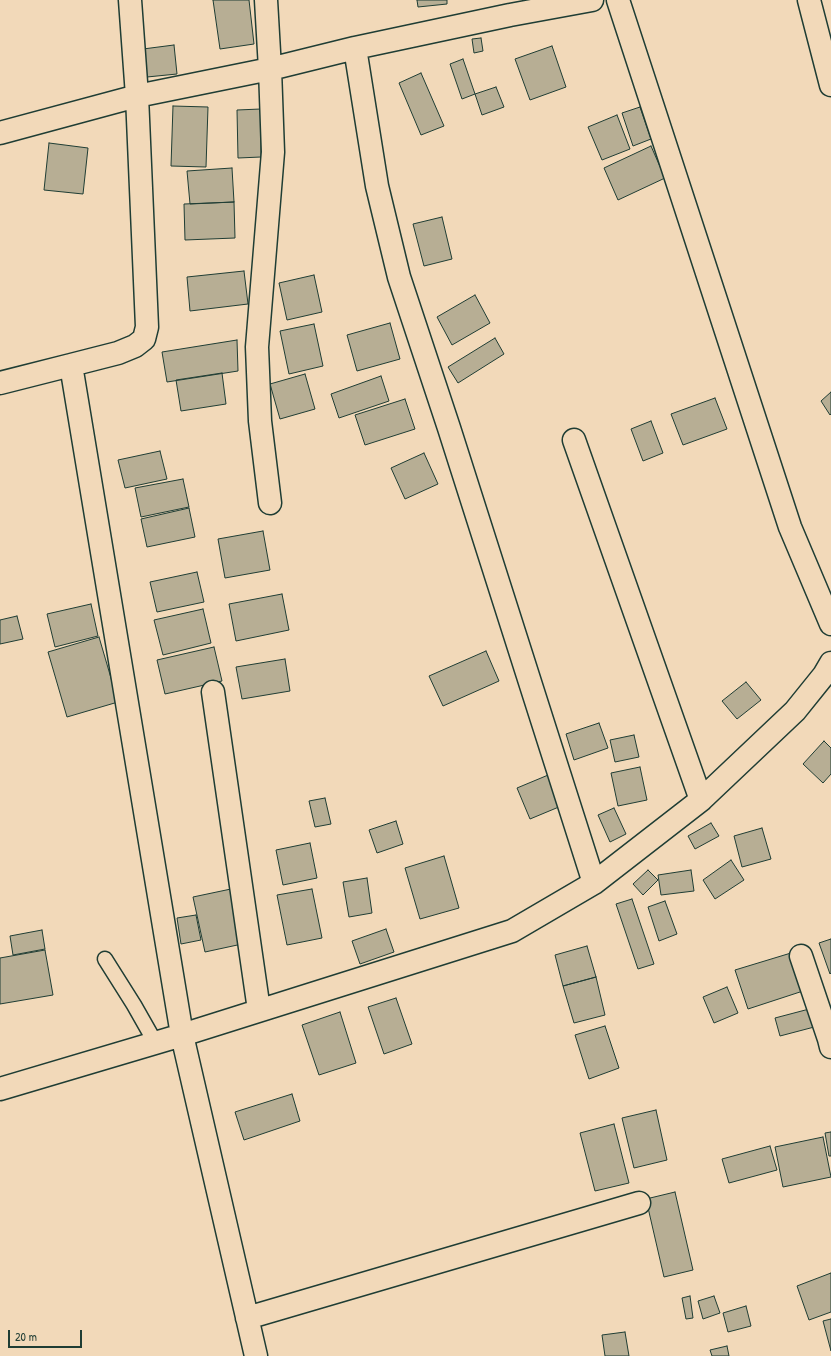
<!DOCTYPE html>
<html>
<head>
<meta charset="utf-8">
<style>
  body { margin:0 }
  #map { position:relative; width:831px; height:1356px; overflow:hidden; background:#f2d9b9; font-family:"Patrick Hand",sans-serif }
  canvas { display:block }
  .scale { position:absolute; left:8px; top:1330px; width:74px; height:18px; box-sizing:border-box; border:2px solid #1f3d34; border-top:0; padding-left:5px; font-size:12px; line-height:14px; white-space:nowrap; color:#1f3d34; -webkit-text-stroke:3px #f2d9b9; paint-order:stroke }
</style>
</head>
<body>
<div id="map">
<canvas width="831" height="1356"></canvas>
<div class="scale">20 m</div>
</div>
<script>
const context = document.querySelector('canvas').getContext('2d');
context.lineJoin = 'round';
function paint(path, color) { context.fillStyle = color; context.fill(path, 'evenodd'); }
const shape = rows => new Path2D(rows.map(r => 'M' + r).join(''));
function stroke(path, color, width, dash) { context.strokeStyle = color; context.lineWidth = width; context.lineCap = dash ? 'butt' : 'round'; context.setLineDash(dash || []); context.stroke(path); }
const building = shape([
  [213,0,249,0,254,44,220,49,213,0],
  [417,0,447,0,447,4,418,7,417,0],
  [481,38,483,51,474,53,472,39,481,38],
  [174,45,177,74,147,77,143,49,174,45],
  [552,46,566,87,530,100,515,59,552,46],
  [463,59,475,94,462,99,450,64,463,59],
  [421,73,444,126,421,135,399,83,421,73],
  [496,87,504,107,482,115,475,94,496,87],
  [173,106,208,107,206,167,171,166,173,106],
  [640,107,651,139,633,146,622,113,640,107],
  [261,109,261,157,238,158,237,110,261,109],
  [617,115,630,149,602,160,588,127,617,115],
  [49,143,88,148,83,194,44,190,49,143],
  [651,146,665,178,618,200,604,168,651,146],
  [232,168,234,202,190,204,187,171,232,168],
  [234,202,235,238,185,240,184,204,234,202],
  [442,217,452,259,424,266,413,224,442,217],
  [244,271,248,304,190,311,187,277,244,271],
  [314,275,322,312,287,320,279,283,314,275],
  [475,295,490,323,452,345,437,317,475,295],
  [390,323,400,359,357,371,347,335,390,323],
  [314,324,323,366,289,374,280,331,314,324],
  [495,338,504,354,458,383,448,367,495,338],
  [237,340,238,371,167,382,162,352,237,340],
  [222,373,226,404,181,411,176,380,222,373],
  [305,374,315,409,280,419,270,384,305,374],
  [381,376,389,401,339,418,331,394,381,376],
  [831,392,831,414,830,415,821,401,831,392],
  [715,398,727,429,683,445,671,414,715,398],
  [405,399,415,429,365,445,355,415,405,399],
  [651,421,663,453,643,461,631,429,651,421],
  [160,451,167,479,125,488,118,460,160,451],
  [424,453,438,484,405,499,391,468,424,453],
  [183,479,189,507,141,517,135,488,183,479],
  [189,508,195,537,147,547,141,519,189,508],
  [263,531,270,570,225,578,218,539,263,531],
  [197,572,204,602,157,612,150,582,197,572],
  [282,594,289,630,236,641,229,604,282,594],
  [91,604,98,636,55,647,47,614,91,604],
  [203,609,211,643,163,655,154,620,203,609],
  [17,616,23,639,0,644,0,620,17,616],
  [99,637,118,702,67,717,48,652,99,637],
  [214,647,222,681,165,694,157,660,214,647],
  [486,651,499,681,443,706,429,676,486,651],
  [285,659,290,691,242,699,236,667,285,659],
  [746,682,761,700,737,719,722,701,746,682],
  [599,723,608,748,574,760,566,734,599,723],
  [634,735,639,757,615,762,610,740,634,735],
  [824,741,831,748,831,774,823,783,803,764,824,741],
  [640,767,647,800,618,806,611,773,640,767],
  [553,773,566,804,530,819,517,788,553,773],
  [325,798,331,824,315,827,309,801,325,798],
  [614,808,626,834,610,842,598,815,614,808],
  [396,821,403,844,377,853,369,830,396,821],
  [711,823,719,836,695,849,688,836,711,823],
  [762,828,771,859,742,867,734,836,762,828],
  [310,843,317,878,283,885,276,850,310,843],
  [444,856,459,908,420,919,405,868,444,856],
  [731,860,744,880,715,899,703,880,731,860],
  [648,870,658,880,643,895,633,884,648,870],
  [691,870,694,891,661,895,658,875,691,870],
  [367,878,372,913,349,917,343,882,367,878],
  [231,889,242,944,205,952,193,897,231,889],
  [312,889,322,938,287,945,277,895,312,889],
  [632,899,654,964,638,969,616,904,632,899],
  [665,901,677,934,659,941,648,907,665,901],
  [196,915,201,940,181,944,177,918,196,915],
  [386,929,394,952,360,964,352,941,386,929],
  [42,930,45,949,13,955,10,936,42,930],
  [831,939,831,973,830,974,819,943,831,939],
  [587,946,596,977,563,986,555,955,587,946],
  [45,950,53,995,0,1004,0,958,45,950],
  [791,953,803,991,748,1009,735,970,791,953],
  [596,977,605,1015,574,1023,563,986,596,977],
  [727,987,738,1013,714,1023,703,997,727,987],
  [396,998,412,1044,384,1054,368,1007,396,998],
  [813,1008,818,1026,780,1036,775,1018,813,1008],
  [340,1012,356,1063,319,1075,302,1025,340,1012],
  [605,1026,619,1068,589,1079,575,1035,605,1026],
  [292,1094,300,1121,244,1140,235,1112,292,1094],
  [656,1110,667,1160,634,1168,622,1118,656,1110],
  [614,1124,629,1183,595,1191,580,1133,614,1124],
  [831,1132,831,1156,829,1156,825,1133,831,1132],
  [823,1137,831,1177,783,1187,775,1147,823,1137],
  [770,1146,777,1170,729,1183,722,1159,770,1146],
  [675,1192,693,1270,664,1277,646,1199,675,1192],
  [831,1273,831,1312,809,1320,797,1286,831,1273],
  [690,1296,693,1318,686,1319,682,1298,690,1296],
  [714,1296,720,1313,703,1319,698,1301,714,1296],
  [746,1306,751,1326,728,1332,723,1313,746,1306],
  [831,1319,831,1351,823,1321,831,1319],
  [625,1332,629,1356,605,1356,602,1335,625,1332],
  [727,1346,729,1356,712,1356,710,1350,727,1346]
]);
const service = shape([
  [105,959,134,1005,155,1042]
]);
const minor = shape([
  [130,0,137,96,147,327,144,339,135,346,118,353,71,365,182,1035,256,1356],
  [266,0,270,69,273,152,257,347,260,421,270,503],
  [618,0,790,527,831,624],
  [809,0,831,85],
  [355,48,377,186,399,277,449,428,594,883],
  [0,133,137,96,270,69,355,48,510,15,592,0],
  [0,383,71,365],
  [574,440,701,800],
  [213,692,259,1010],
  [801,956,829,1039,831,1047],
  [0,1089,182,1035,512,931,594,883,701,800,795,711,824,675,831,663],
  [247,1318,639,1203]
]);
paint(building, '#b7ae94');
stroke(building, '#1f3d34', 1);
stroke(service, '#1f3d34', 17);
stroke(minor, '#1f3d34', 25);
stroke(service, '#f2d9b9', 14);
stroke(minor, '#f2d9b9', 22);
</script>
</body>
</html>
